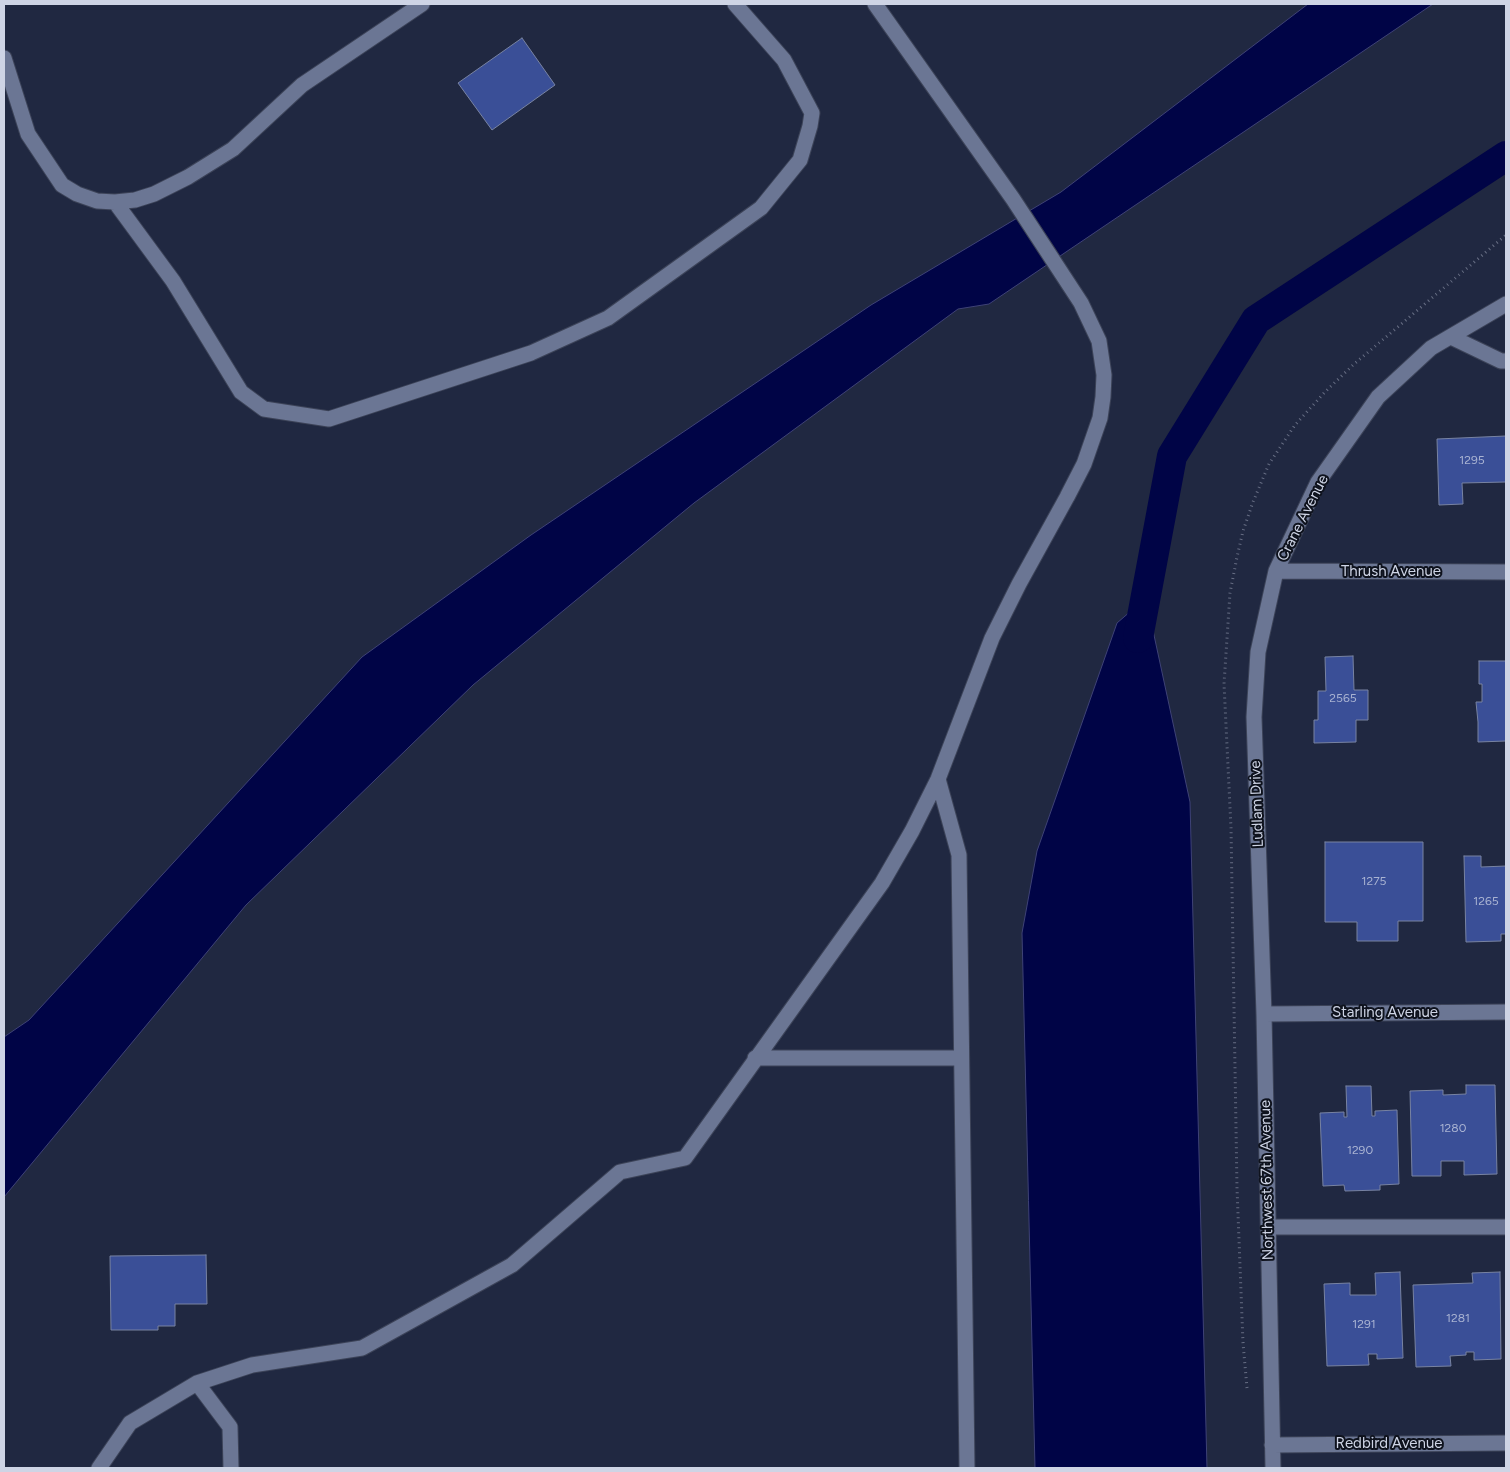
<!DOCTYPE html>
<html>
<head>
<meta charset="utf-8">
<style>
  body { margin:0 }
  #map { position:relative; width:1510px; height:1472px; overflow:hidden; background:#202841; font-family:Figtree,sans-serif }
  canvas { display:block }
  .frame { position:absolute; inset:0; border:5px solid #ced4e5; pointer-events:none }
</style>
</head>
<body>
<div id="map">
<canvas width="1510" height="1472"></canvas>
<div class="frame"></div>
</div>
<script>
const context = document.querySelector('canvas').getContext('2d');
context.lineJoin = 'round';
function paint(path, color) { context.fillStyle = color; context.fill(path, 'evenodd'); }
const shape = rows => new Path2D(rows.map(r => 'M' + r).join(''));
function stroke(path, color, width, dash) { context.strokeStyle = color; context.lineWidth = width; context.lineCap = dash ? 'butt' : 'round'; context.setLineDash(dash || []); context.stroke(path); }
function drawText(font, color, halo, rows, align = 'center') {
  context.font = font + ' Figtree,sans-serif'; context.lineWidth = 4; context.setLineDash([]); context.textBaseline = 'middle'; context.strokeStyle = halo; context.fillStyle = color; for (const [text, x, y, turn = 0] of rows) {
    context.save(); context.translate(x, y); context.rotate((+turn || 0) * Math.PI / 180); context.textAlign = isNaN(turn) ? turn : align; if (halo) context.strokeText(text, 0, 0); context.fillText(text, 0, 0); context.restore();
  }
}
const water = shape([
  [1308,4,1433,4,989,304,958,309,694,503,473,685,246,905,4,1197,4,1037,29,1020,362,657,531,535,871,305,1061,192,1308,4],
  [1146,598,1190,802,1207,1468,1035,1468,1022,933,1037,851,1117,623,1146,598]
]);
const canal = shape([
  [1138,638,1172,456,1256,320,1506,156]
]);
const building = shape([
  [522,38,555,85,492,130,458,83,522,38],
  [1506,436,1506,482,1462,483,1463,504,1439,505,1437,439,1506,436],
  [1353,656,1354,690,1368,690,1368,720,1356,720,1356,742,1314,743,1314,720,1318,720,1318,691,1326,691,1325,657,1353,656],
  [1479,661,1506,661,1506,741,1478,742,1478,722,1476,702,1482,702,1482,684,1479,684,1479,661],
  [1325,842,1423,842,1423,921,1398,921,1398,941,1357,941,1357,922,1325,922,1325,842],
  [1464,856,1481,856,1481,867,1506,866,1506,934,1501,934,1501,941,1466,942,1464,856],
  [1466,1085,1495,1085,1497,1174,1464,1175,1464,1161,1441,1161,1441,1176,1412,1176,1410,1091,1443,1090,1443,1095,1466,1094,1466,1085],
  [1346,1086,1371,1086,1372,1116,1375,1116,1375,1111,1397,1110,1399,1184,1380,1185,1380,1190,1345,1191,1344,1185,1323,1186,1320,1113,1344,1112,1344,1117,1347,1117,1346,1086],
  [206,1255,207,1304,175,1304,175,1326,158,1326,158,1330,111,1330,110,1256,206,1255],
  [1400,1272,1403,1358,1377,1359,1377,1354,1368,1354,1369,1365,1327,1366,1324,1284,1350,1283,1350,1295,1376,1295,1375,1273,1400,1272],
  [1500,1272,1501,1359,1474,1360,1474,1352,1466,1352,1466,1355,1450,1356,1451,1366,1416,1367,1413,1285,1473,1283,1472,1273,1500,1272]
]);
const path = shape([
  [1247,1388,1243,1343,1237,1188,1231,828,1224,684,1230,593,1237,557,1243,531,1253,502,1269,464,1295,425,1325,392,1353,365,1506,235]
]);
const minor = shape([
  [4,58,28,134,62,185,77,194,97,201,115,202,135,200,154,194,188,177,233,149,302,85,422,4],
  [115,202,173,281,241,392,264,409,329,419,531,353,608,318,761,208,800,160,810,126,812,113,784,60,735,4],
  [1451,337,1501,361,1506,361],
  [1276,571,1506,572],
  [938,779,959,855,967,1468],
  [1264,1014,1506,1012],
  [755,1058,960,1058],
  [1268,1227,1506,1227],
  [197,1383,230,1427,231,1468],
  [1272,1445,1506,1443],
  [99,1468,130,1423,197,1383,252,1365,362,1348,512,1265,620,1172,685,1158,882,883,912,831,938,779,992,638,1019,584,1067,497,1084,464,1100,418,1103,397,1104,375,1099,341,1081,303,1013,199,875,4],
  [1273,1468,1264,1014,1254,717,1258,652,1276,571,1318,482,1378,397,1431,348,1506,304]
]);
const numberNames = [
  ["1295",1472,460],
  ["2565",1343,698],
  ["1275",1374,881],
  ["1265",1486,901],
  ["1280",1453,1128],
  ["1290",1360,1150],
  ["1281",1458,1318],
  ["1291",1364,1324]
];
const streetNames = [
  ["Crane Avenue",1303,518,-63],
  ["Thrush Avenue",1391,572],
  ["Ludlam Drive",1257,804,-92],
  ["Starling Avenue",1385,1013],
  ["Northwest 67th Avenue",1267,1180,-91],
  ["Redbird Avenue",1389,1444]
];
paint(water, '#000446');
stroke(water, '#3e4276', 1);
stroke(canal, '#000446', 30);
paint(building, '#3a4f97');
stroke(building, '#7883a2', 1);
stroke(minor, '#3c4358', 17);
stroke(path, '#676e84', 3, [1, 4]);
stroke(minor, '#6b7694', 15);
drawText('12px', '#a9b3d2', null, numberNames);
drawText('15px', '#ced4e5', '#0e121d', streetNames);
</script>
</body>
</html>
